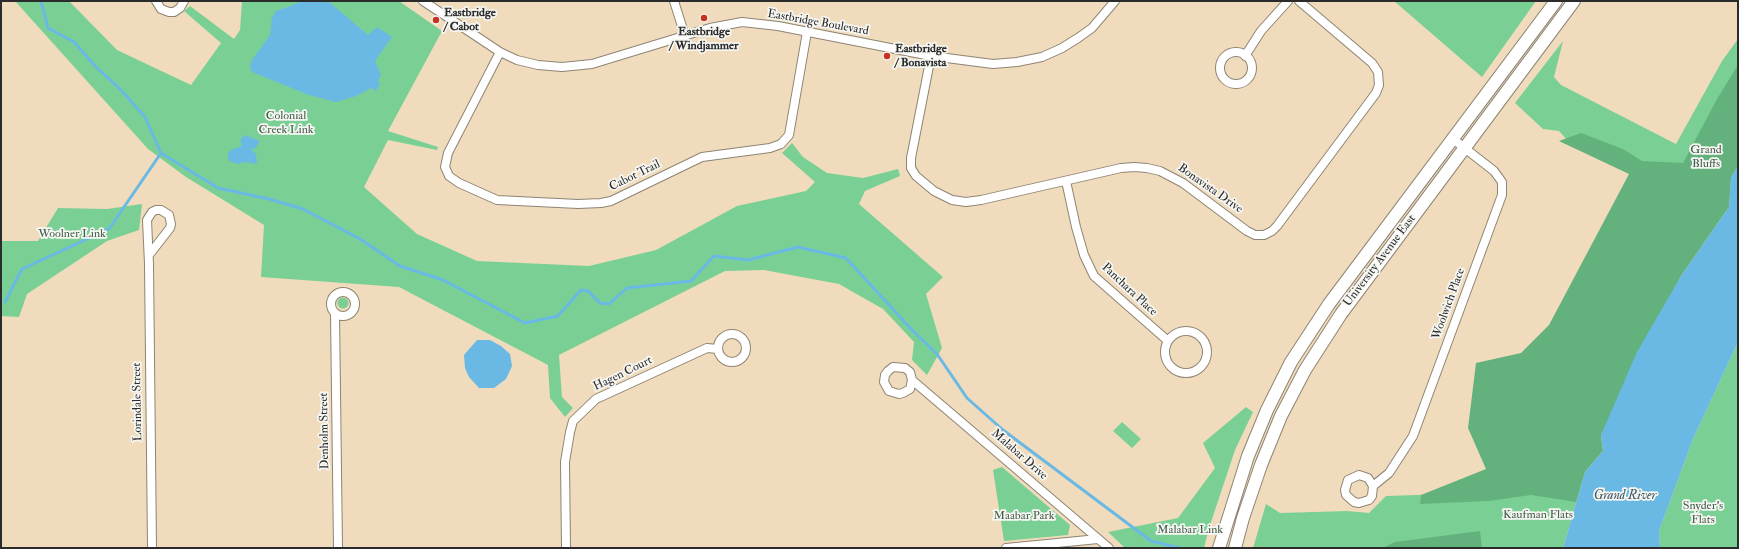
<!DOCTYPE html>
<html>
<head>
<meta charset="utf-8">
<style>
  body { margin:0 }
  #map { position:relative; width:1739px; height:549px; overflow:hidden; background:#f0dcbc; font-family:"IM FELL Double Pica",serif }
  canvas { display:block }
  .frame { position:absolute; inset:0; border:2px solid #2b2b2b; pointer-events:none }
</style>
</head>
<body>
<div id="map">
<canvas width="1739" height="549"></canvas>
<div class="frame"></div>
</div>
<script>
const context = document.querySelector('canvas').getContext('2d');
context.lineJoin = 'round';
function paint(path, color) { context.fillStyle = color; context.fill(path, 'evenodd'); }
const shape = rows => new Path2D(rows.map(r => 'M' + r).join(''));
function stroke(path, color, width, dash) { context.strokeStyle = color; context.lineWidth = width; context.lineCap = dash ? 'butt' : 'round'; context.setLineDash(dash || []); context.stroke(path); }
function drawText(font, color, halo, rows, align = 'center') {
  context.font = font + ' "IM FELL Double Pica",serif'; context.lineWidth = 3.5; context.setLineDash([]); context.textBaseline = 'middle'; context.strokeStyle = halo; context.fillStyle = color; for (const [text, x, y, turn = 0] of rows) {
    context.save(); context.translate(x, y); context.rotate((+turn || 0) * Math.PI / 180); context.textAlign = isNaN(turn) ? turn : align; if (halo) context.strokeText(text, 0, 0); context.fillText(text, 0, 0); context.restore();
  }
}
const green = shape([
  [15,1,69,1,117,50,191,85,221,43,184,11,190,6,234,39,240,30,242,1,399,1,442,31,388,131,438,147,437,150,388,140,364,187,417,234,477,261,589,266,656,250,737,206,806,191,815,182,782,153,792,143,803,157,827,173,863,178,898,169,900,176,865,191,859,204,943,277,926,294,942,348,927,375,912,360,914,342,883,309,839,284,764,270,725,271,559,355,562,397,573,408,565,417,550,398,548,365,399,287,261,277,264,225,186,177,148,149],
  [1394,1,1536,1,1482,77],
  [1738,39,1738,166,1731,177,1729,207,1567,140,1559,131,1543,129,1515,103,1563,41,1554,77,1561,85,1676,144,1722,61],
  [142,204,139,230,107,241,27,294,19,317,1,316,1,241,38,241,58,208,107,209],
  '337.5 303a5.5 5.5 0 1 1 11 0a5.5 5.5 0 1 1-11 0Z',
  [1738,342,1738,548,1660,548,1659,531,1693,439],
  [1246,407,1253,412,1235,450,1209,528,1204,548,1125,548,1108,532,1178,518,1215,468,1203,443],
  [1122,422,1141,439,1132,448,1113,431],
  [1002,467,1070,525,1068,535,1004,541,993,470],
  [1585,472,1563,548,1253,548,1266,504,1280,513,1347,511,1369,513,1386,496,1480,493]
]);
const forest = shape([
  [1738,65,1738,166,1731,177,1729,207,1681,276,1601,435,1603,451,1585,472,1576,502,1531,495,1489,501,1420,504,1421,495,1486,469,1468,428,1476,363,1521,353,1549,325,1629,174,1559,141,1581,133,1623,149,1642,161,1683,163,1717,99],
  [1480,531,1482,548,1382,548,1395,542]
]);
const water = shape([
  [300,1,328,1,368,35,377,27,392,37,375,61,381,75,378,81,380,83,376,91,371,88,356,96,336,102,309,95,252,72,250,66,252,60,270,35,272,18,276,11,296,4],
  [244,135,260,141,255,149,250,148,256,154,257,164,246,162,237,164,228,160,228,153,233,149,240,147,242,144,240,141],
  [1738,166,1738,342,1693,439,1659,531,1660,548,1563,548,1585,472,1603,451,1601,435,1637,352,1681,276,1729,207,1731,177],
  [477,340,490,340,501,346,510,354,512,366,506,379,494,388,479,388,469,377,465,368,464,355]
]);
const stream = shape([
  [41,1,48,28,74,42,95,66,120,89,145,117,161,153,218,188,269,199,303,209,360,239,400,266,443,280,525,323,558,316,581,290,588,291,600,303,609,304,627,288,691,281,714,256,748,260,798,247,846,258,912,330,937,354,967,398,1003,430,1151,541,1180,548],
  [5,302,22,269,109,229,161,153]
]);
const street = shape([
  [156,1,161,9,169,12,174,12,180,8,184,1],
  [423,1,500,52,517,60,538,65,562,67,592,64,710,28,742,22,778,26,931,56,993,64,1017,62,1042,57,1062,48,1078,38,1092,28,1115,1],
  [674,1,685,36],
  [500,52,448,153,445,167,449,176,459,183,497,200,578,204,601,203,611,201,702,157,770,148,781,144,789,135,807,32],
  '1220 68a16 16 0 1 1 32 0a16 16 0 1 1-32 0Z',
  [931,56,911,158,911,168,916,176,934,191,952,200,966,202,981,200,1121,168,1134,167,1147,168,1160,171,1183,183,1247,231,1255,235,1264,235,1272,231,1277,226,1376,93,1379,85,1378,72,1372,63,1299,1],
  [1245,56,1261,31,1288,1],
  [1066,181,1076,227,1084,255,1094,276,1168,341],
  [149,255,170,228,171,224,169,215,161,210,156,210,152,212,147,220,149,264,152,548],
  '331 304a12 12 0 1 1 24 0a12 12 0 1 1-24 0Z',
  [335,314,338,548],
  '1165 352a21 21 0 1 1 42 0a21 21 0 1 1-42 0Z',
  '718 348a14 14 0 1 1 28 0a14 14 0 1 1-28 0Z',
  [912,380,910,389,903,393,899,394,889,391,884,382,885,375,888,371,893,367,905,368,910,372,912,380,1109,548],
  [1373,486,1368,478,1359,475,1348,480,1345,490,1346,495,1354,502,1359,503,1369,500,1372,496,1373,486,1389,473,1413,436,1502,195,1502,182,1494,171,1453,139],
  [566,548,565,462,570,432,573,421,596,399,707,348,718,349],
  [1006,548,1098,539]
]);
const secondary = shape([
  [1219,548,1248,456,1267,410,1291,362,1329,304,1556,1],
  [1235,548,1243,518,1261,465,1281,416,1305,370,1341,314,1574,1]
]);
const markers = [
  [704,18,4,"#c8321e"],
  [436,20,4,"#c8321e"],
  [887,56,4,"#c8321e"]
];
const poiNames = [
  ["Eastbridge",444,13],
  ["/ Cabot",444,27],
  ["Eastbridge",704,32,"center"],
  ["/ Windjammer",704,46,"center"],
  ["Eastbridge",895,49],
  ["/ Bonavista",895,63]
];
const streetNames = [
  ["Eastbridge Boulevard",818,23,10],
  ["Cabot Trail",635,176,-26],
  ["Bonavista Drive",1210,189,35],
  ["University Avenue East",1380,261,-53],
  ["Panchara Place",1129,290,43],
  ["Woolwich Place",1449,304,-70],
  ["Hagen Court",623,374,-26],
  ["Lorindale Street",138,402,-91],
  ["Denholm Street",325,431,-91],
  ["Malabar Drive",1019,455,41]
];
const parkNames = [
  ["Colonial",286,116],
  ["Creek Link",286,130],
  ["Grand",1706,150],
  ["Bluffs",1706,164],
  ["Woolner Link",72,234],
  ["Snyder's",1703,506],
  ["Flats",1703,520],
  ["Kaufman Flats",1538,515],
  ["Maabar Park",1024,516],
  ["Malabar Link",1190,530]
];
const waterNames = [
  ["Grand River",1625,496]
];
paint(green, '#7ad094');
paint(forest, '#63b27e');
paint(water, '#69b9e4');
stroke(stream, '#69b9e4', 3);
stroke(street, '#8e8474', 10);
stroke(secondary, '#8e8474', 14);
stroke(street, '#fff', 8);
stroke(secondary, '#fff', 12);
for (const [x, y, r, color] of markers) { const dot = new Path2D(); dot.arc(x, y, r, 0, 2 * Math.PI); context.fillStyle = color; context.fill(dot); stroke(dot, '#f6f6f2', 1.5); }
drawText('bold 12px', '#2b2b2b', '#f6f6f2', poiNames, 'left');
drawText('12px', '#2b2b2b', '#f6f6f2', streetNames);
drawText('12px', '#435d4a', '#f6f6f2', parkNames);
drawText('italic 13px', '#3e5662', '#f6f6f2', waterNames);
</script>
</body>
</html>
